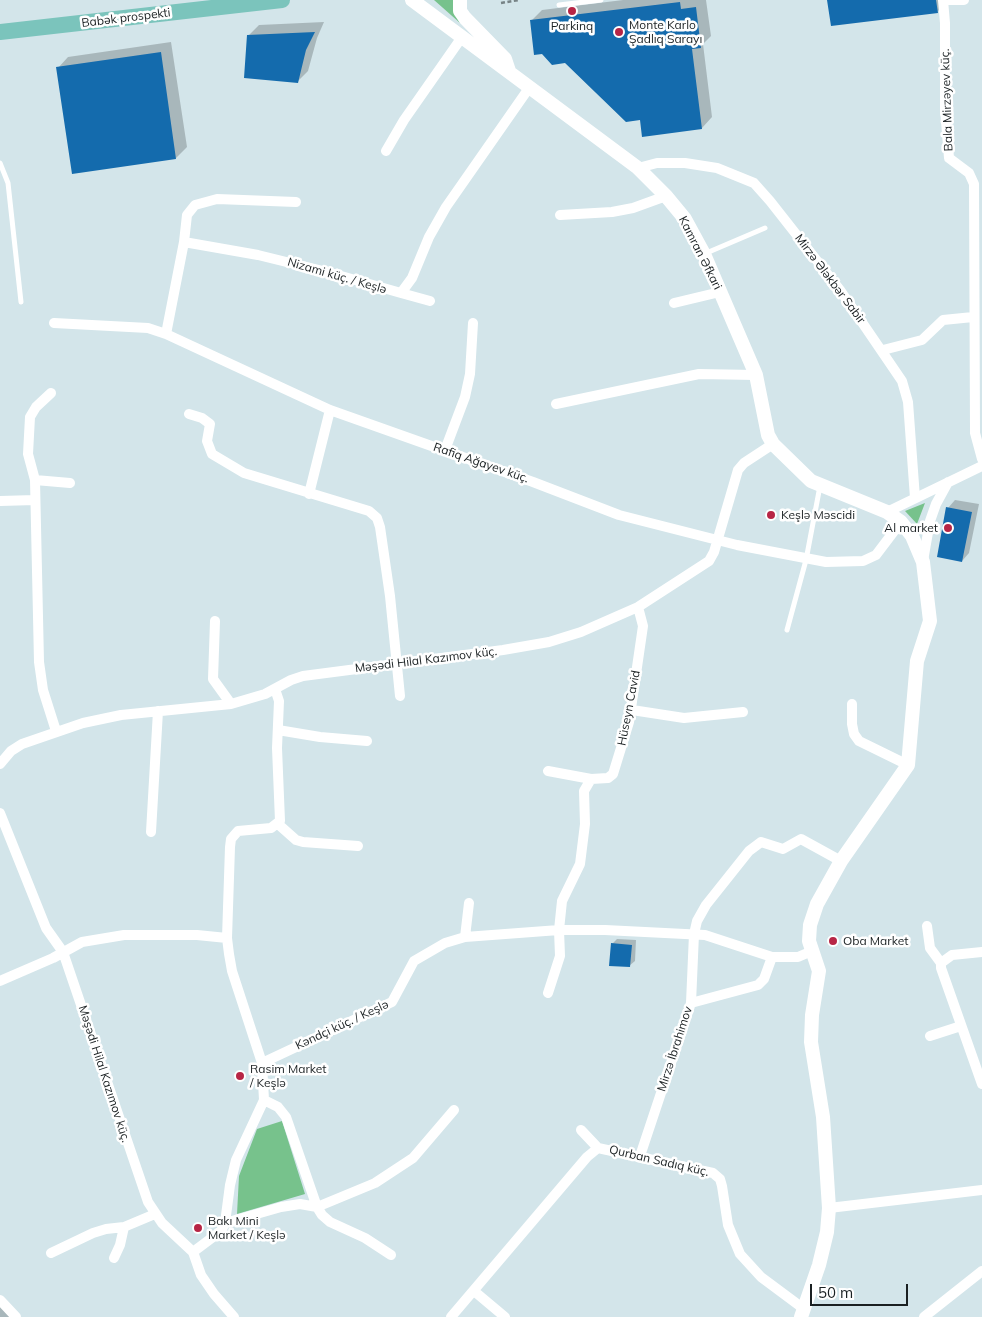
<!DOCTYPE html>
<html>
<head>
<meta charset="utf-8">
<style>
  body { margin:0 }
  #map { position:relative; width:982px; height:1317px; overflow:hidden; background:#d3e5ea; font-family:Mulish,sans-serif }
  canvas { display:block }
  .scale { position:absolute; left:810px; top:1284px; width:98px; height:22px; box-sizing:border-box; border:2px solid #1a2022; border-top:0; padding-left:6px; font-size:15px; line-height:18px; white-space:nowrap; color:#1a2022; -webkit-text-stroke:4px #fff; paint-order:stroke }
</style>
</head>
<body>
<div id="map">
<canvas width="982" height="1317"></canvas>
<div class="scale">50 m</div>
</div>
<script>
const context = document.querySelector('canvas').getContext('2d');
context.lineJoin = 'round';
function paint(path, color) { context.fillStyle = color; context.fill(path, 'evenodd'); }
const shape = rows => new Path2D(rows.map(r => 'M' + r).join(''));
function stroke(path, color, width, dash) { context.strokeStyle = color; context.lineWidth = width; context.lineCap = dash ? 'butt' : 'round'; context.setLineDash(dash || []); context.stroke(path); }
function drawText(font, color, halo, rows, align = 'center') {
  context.font = font + ' Mulish,sans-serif'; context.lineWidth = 5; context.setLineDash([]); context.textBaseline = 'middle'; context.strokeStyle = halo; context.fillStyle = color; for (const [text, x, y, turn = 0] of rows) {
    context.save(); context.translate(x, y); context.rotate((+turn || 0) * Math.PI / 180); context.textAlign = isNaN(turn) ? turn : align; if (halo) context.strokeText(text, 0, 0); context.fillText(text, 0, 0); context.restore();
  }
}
const green = shape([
  [434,0,453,0,454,12,460,23],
  [925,503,917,524,905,511],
  [282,1121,305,1194,237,1214,239,1176,257,1129]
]);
const shadow = shape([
  [623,0,706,0,711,36,703,44,712,117,702,128,641,119,531,21,542,10],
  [829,0,941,0,942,7,937,12],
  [324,22,317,38,308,71,297,82,248,36,259,25],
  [171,42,187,147,176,158,73,173,58,68,68,57],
  [955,500,979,504,969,553,962,561,948,508],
  [617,939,636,940,635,961,629,966,612,944],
  [0,1305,12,1317,0,1317]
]);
const building = shape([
  [827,0,936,0,938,13,831,26],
  [680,2,681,9,696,7,701,48,692,49,702,129,642,137,640,120,626,122,565,63,552,65,542,54,534,55,530,20],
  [315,32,306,50,298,83,244,78,247,35],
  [161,52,176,159,72,174,56,67],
  [946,507,972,512,962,562,937,557],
  [611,943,632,945,630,967,609,966]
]);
const path = shape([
  [501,3,519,0]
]);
const lane = shape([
  [559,5,601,0],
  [0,163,8,183,21,302],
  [704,254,765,228],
  [787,630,806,560,820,486]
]);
const street = shape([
  [943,0,945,23,945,109,949,158,969,173,974,184,975,433,982,459],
  [943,0,964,0],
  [386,151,404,120,462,37],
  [638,168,657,163,685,163,717,168,754,183,770,201,840,290,902,381,908,402,915,498],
  [560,215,612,212,633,208,666,196],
  [184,242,187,215,195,205,217,199,296,202],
  [401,293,430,301],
  [674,303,720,292],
  [54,323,148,328,166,334,330,410,533,482,619,515,737,545,826,562,863,561,876,555,901,522],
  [166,334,184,242,258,255,327,272,401,293,412,278,429,237,446,207,529,88],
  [883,350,922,340,943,320,973,317],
  [51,393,36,407,30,417,28,454,35,480,39,662,43,690,56,731],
  [556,404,699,374,756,375],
  [189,414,202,418,210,424,207,441,212,454,244,473,369,511,377,518,380,527,390,596,400,696],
  [445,450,465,397,470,374,473,323],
  [35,480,70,483],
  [309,494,330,410],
  [0,501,35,500],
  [887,512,982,466],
  [923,561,930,521,936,504,948,482],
  [215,621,213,679,231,704],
  [852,704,852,724,854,734,859,741,908,765],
  [632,710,684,718,743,712],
  [278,730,320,737,367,741],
  [0,764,11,751,22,744,83,723,121,715,231,704,265,694,291,680,303,676,503,650,549,642,581,632,638,607,709,561,714,552,738,470,744,463,773,444],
  [548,771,591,779],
  [0,813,46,928,63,952,148,1202,162,1223,193,1252,201,1275,214,1294,234,1317],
  [278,824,296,840,303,842,358,846],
  [151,832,158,711],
  [927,926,930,948,941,963],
  [465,937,469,903],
  [982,952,952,955,941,963,941,968,982,1084],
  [0,981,53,958,82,942,124,935,197,935,227,938],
  [548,993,560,956,559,930,562,901,580,864,585,824,584,791,591,779,608,778,613,774,629,722,643,626,638,607],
  [691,1003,758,985,764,979,772,957],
  [930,1036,961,1026],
  [262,1063,232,971,229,954,227,938,230,847,231,839,238,831,271,828,280,821,277,748,279,701,275,689],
  [264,1100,278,1107,286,1117,317,1207,322,1215,330,1222,365,1238,391,1255],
  [581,1130,598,1148],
  [640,1156,691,1003,694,934,697,921,706,905,749,851,761,842,783,849,801,839,841,861],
  [829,1208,982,1190],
  [225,1223,281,1207,300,1204,317,1207,375,1183,413,1158,454,1110],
  [193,1252,221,1231,225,1223,230,1185,236,1160,264,1100,262,1063,392,1002,414,961,445,943,465,937,559,930,605,930,705,935,772,957,798,957,812,951],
  [51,1253,93,1233,106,1229,124,1227,155,1214],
  [114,1258,120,1245,124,1227],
  [474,1291,505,1317],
  [0,1300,16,1317],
  [451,1317,587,1157,598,1148,713,1173,720,1179,722,1186,728,1225,740,1254,761,1277,804,1309],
  [924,1317,982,1271]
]);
const secondary = shape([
  [412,0,638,168,666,196,685,219,704,254,756,375,768,435,773,444,811,481,887,512,901,522,912,536,923,562,930,621,917,661,908,765,841,861,817,904,810,925,809,941,819,971,812,1015,811,1042,823,1117,829,1208,827,1232,819,1265,801,1317],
  [460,0,460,11,465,18,505,59,509,71]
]);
const primary = shape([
  [0,32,282,0]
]);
const markers = [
  [572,11,5,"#b72545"],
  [619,32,5,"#b72545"],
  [771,515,5,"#b72545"],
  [948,528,5,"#b72545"],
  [833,941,5,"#b72545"],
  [240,1076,5,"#b72545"],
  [198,1228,5,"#b72545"]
];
const streetNames = [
  ["Babək prospekti",126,18,-7],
  ["Bala Mirzəyev küç.",947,100,-92],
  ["Kamran Əfkari",700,253,63],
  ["Nizami küç. / Keşlə",337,276,16],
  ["Mirzə Ələkbər Sabir",830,279,53],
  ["Rafiq Ağayev küç.",481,463,19],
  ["Məşədi Hilal Kazımov küç.",426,660,-7],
  ["Hüseyn Cavid",629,708,-79],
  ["Kəndçi küç. / Keşlə",342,1025,-25],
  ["Mirzə İbrahimov",675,1049,-72],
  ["Məşədi Hilal Kazımov küç.",104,1074,72],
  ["Qurban Sadıq küç.",659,1161,13]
];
const poiNames = [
  ["Monte Karlo",629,25],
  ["Şadlıq Sarayı",629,39],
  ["Parkinq",572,26,"center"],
  ["Keşlə Məscidi",781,515],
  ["Al market",938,528,"right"],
  ["Oba Market",843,941],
  ["Rasim Market",250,1069],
  ["/ Keşlə",250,1083],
  ["Bakı Mini",208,1221],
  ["Market / Keşlə",208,1235]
];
paint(green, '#77c28c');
paint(shadow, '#0003');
paint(building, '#146bad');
stroke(path, '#778386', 2.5, [4, 2.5]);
stroke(lane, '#fff', 5);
stroke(street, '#fff', 10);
stroke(secondary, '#fff', 14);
stroke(primary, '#7bc4bc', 16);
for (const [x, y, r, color] of markers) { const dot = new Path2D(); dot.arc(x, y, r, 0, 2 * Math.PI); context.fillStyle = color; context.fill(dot); stroke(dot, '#fff', 2); }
drawText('12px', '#1a2022', '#fff', streetNames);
drawText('12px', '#1a2022', '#fff', poiNames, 'left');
</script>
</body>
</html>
